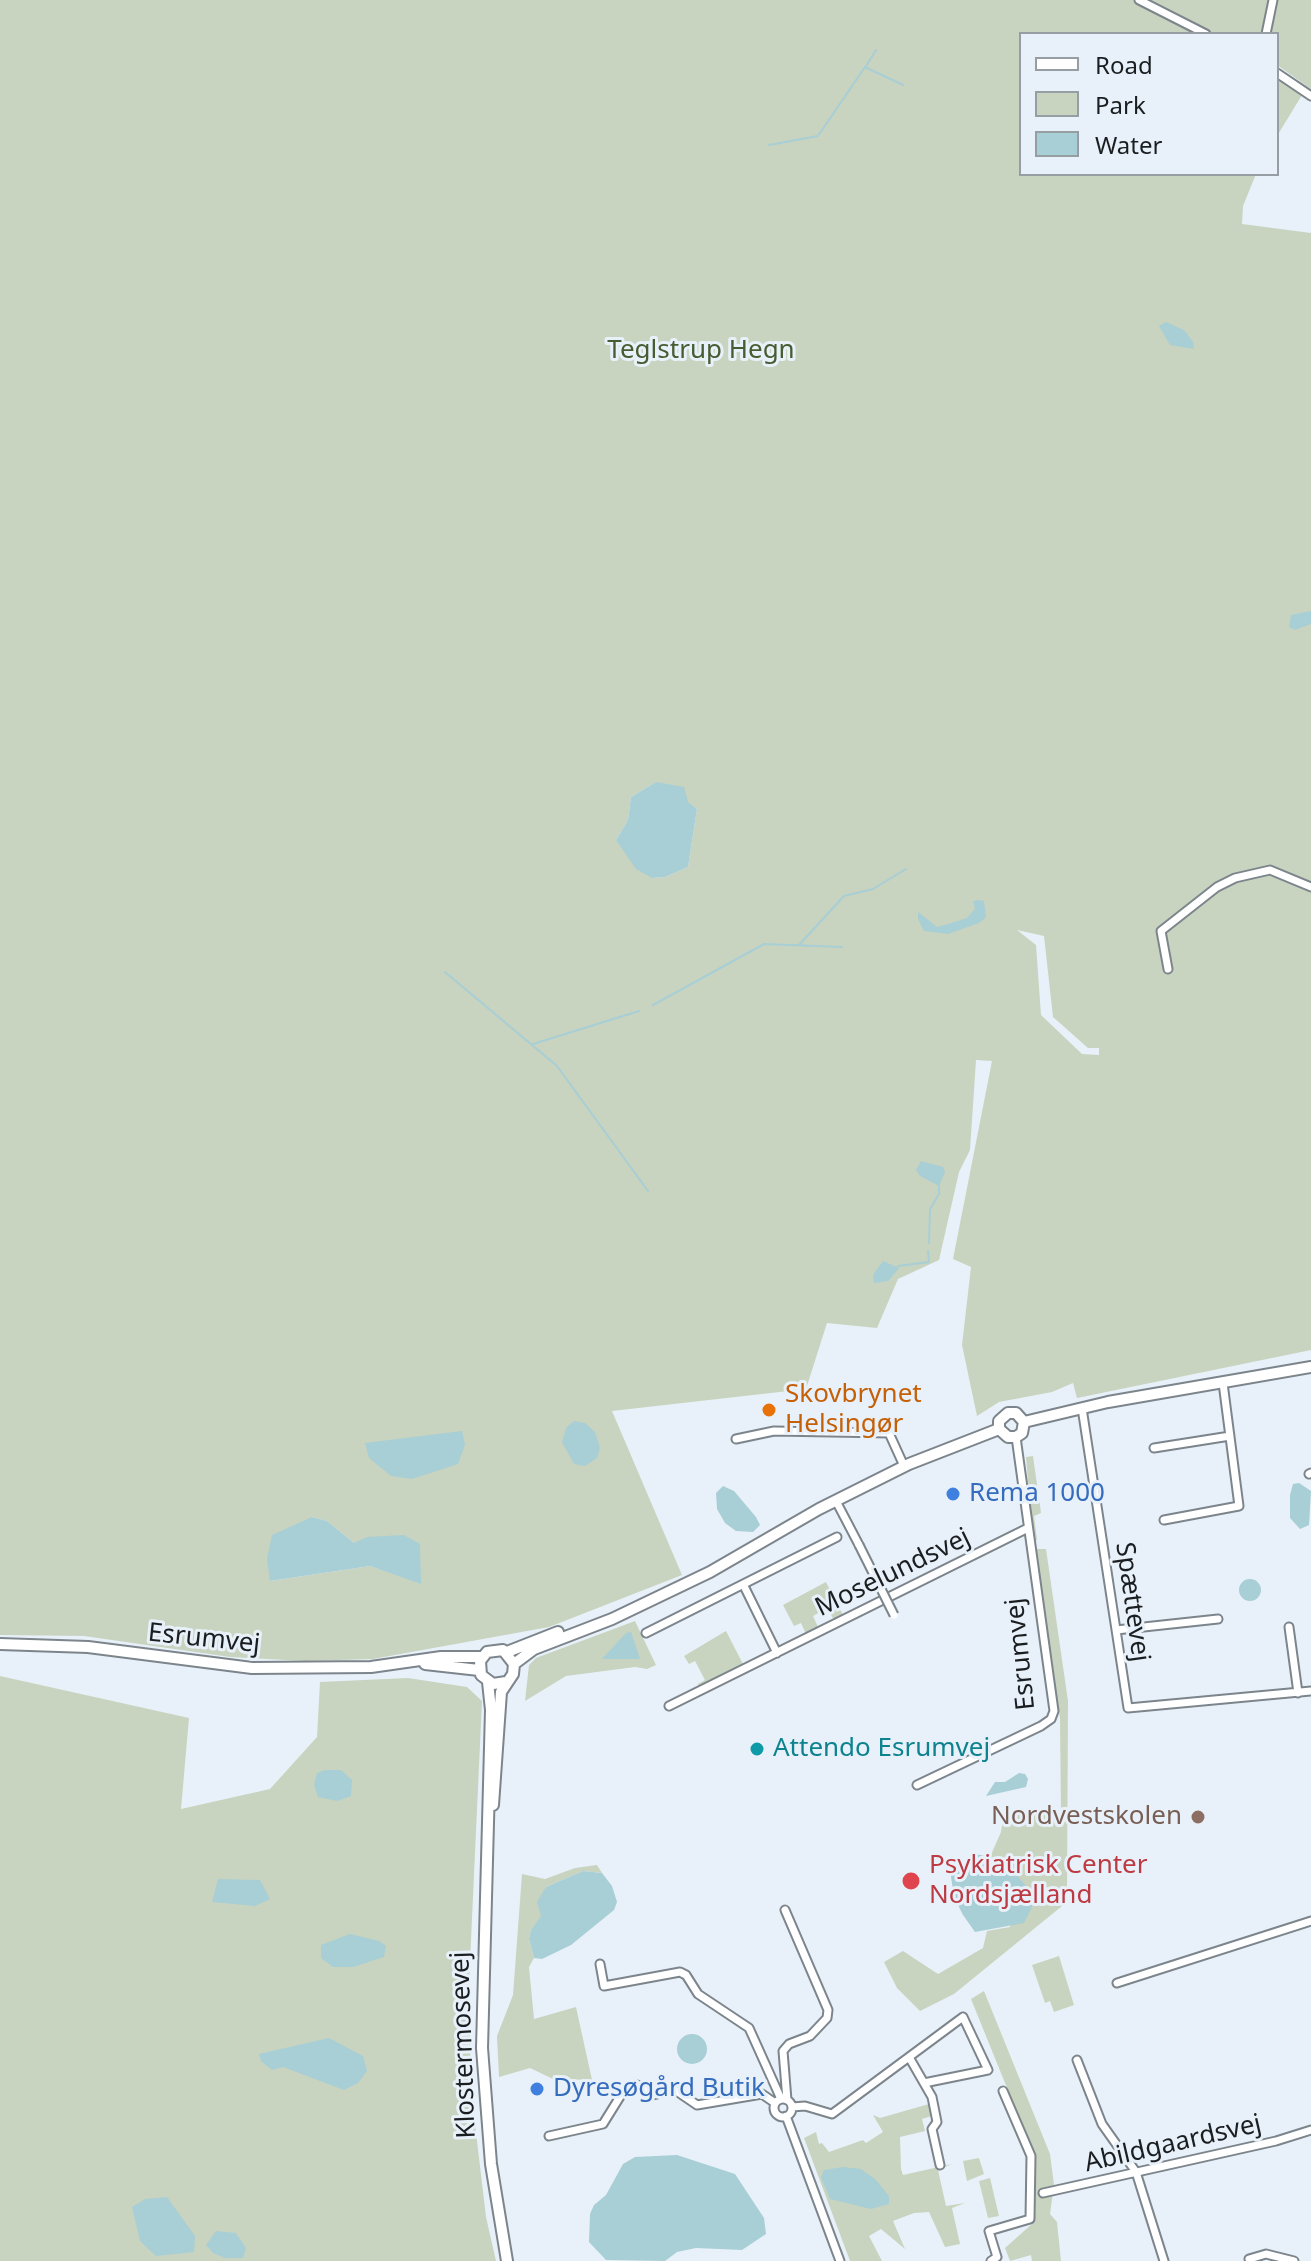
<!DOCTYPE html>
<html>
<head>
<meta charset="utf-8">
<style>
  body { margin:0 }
  #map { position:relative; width:1311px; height:2261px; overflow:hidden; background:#e8f1f9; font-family:"Noto Sans",sans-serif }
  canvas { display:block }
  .legend { position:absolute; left:1019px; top:32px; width:260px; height:144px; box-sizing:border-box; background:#e8f1f9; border:2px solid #969da3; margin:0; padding:10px 14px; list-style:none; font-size:24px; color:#1b1e21 }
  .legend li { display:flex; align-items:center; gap:16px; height:40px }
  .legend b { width:40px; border:2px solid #969da3 }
</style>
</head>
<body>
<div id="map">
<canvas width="1311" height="2261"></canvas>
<ul class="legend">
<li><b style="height:10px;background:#fff"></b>Road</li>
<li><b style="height:22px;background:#c8d4bf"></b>Park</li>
<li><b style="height:22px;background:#a8ced6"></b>Water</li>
</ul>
</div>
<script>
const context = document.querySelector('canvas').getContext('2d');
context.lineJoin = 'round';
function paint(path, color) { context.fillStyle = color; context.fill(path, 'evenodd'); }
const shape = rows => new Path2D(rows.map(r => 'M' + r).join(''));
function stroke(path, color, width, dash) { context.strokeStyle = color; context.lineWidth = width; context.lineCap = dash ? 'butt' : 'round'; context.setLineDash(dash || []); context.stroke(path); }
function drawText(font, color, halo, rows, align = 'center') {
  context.font = font + ' "Noto Sans",sans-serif'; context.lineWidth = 6; context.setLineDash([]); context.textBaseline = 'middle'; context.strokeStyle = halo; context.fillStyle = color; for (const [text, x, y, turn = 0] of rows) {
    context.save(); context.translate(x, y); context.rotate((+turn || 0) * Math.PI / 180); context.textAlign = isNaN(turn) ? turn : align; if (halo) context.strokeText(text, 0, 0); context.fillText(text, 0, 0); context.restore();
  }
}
const green = shape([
  [0,0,1311,0,1311,89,1277,65,1277,34,1021,34,1021,174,1256,174,1243,206,1242,224,1311,233,1311,1350,1077,1398,1073,1383,1052,1392,999,1402,977,1416,962,1345,971,1267,953,1259,992,1061,976,1060,970,1150,959,1172,939,1260,898,1279,877,1328,827,1323,806,1389,612,1411,682,1575,549,1627,373,1659,305,1661,230,1657,84,1636,0,1635],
  [656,782,697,809,688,867,665,877,652,878,616,840,628,820,631,797],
  [1017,930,1044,936,1053,1017,1088,1048,1099,1048,1099,1055,1082,1054,1041,1015,1036,945],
  [312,1517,327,1521,354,1543,421,1583,370,1566,270,1581],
  [1277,78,1302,95,1277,136],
  [1033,1456,1041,1513,1034,1516,1037,1540,1033,1541,1026,1457],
  [1035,1549,1046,1549,1068,1701,1067,1902,954,1994,920,2011,897,1988,884,1962,903,1951,938,1974,983,1948,987,1931,1010,1927,1010,1867,990,1857,1001,1832,1004,1812,1061,1816,1060,1718],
  [826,1582,843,1615,834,1620,827,1608,813,1616,818,1627,806,1634,801,1623,794,1626,783,1605],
  [635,1621,656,1665,647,1669,635,1667,566,1676,525,1701,529,1665,536,1658],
  [726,1631,744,1666,700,1689,698,1684,705,1680,695,1661,689,1664,684,1656],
  [0,1676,189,1718,181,1809,270,1789,317,1737,320,1682,408,1678,467,1687,482,1701,469,1984,471,2090,486,2217,496,2261,0,2261],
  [597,1865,602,1873,583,1871,546,1887,542,1916,531,1930,529,1939,534,1958,529,1967,534,2019,576,2007,592,2080,553,2079,530,2068,499,2077,497,2036,513,1995,522,1874,545,1879,575,1868],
  [1059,1956,1074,2005,1054,2012,1050,2001,1045,2003,1032,1965],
  [984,1991,1050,2154,1054,2185,1050,2214,1057,2222,1061,2261,1032,2261,1031,2255,1010,2261,1005,2248,1033,2223,1035,2157,971,1999],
  [929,2104,932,2116,922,2119,925,2131,900,2137,901,2169,903,2175,952,2164,938,2170,946,2206,965,2203,952,2208,960,2244,945,2247,929,2212,914,2213,893,2221,905,2249,881,2229,869,2236,882,2261,850,2261,804,2138,816,2132,819,2144,822,2143,829,2152,863,2140,866,2143,883,2132,873,2115,880,2118],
  [979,2158,984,2174,967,2181,963,2161],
  [990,2178,999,2216,988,2218,979,2181]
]);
const water = shape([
  [1166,322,1184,330,1193,342,1194,349,1170,345,1159,326],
  [1311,611,1311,624,1295,630,1289,627,1291,615],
  [656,782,684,787,688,802,697,809,688,867,665,877,652,878,636,869,616,840,628,820,631,797],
  [978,900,984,901,986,917,979,923,948,934,924,931,918,919,918,912,937,927,948,924,967,918,975,909,973,901],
  [921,1161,943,1167,945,1172,939,1186,920,1176,916,1170],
  [883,1261,899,1268,888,1281,874,1283,873,1275],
  [574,1421,585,1423,595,1432,600,1448,597,1458,585,1466,574,1464,562,1442,566,1428],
  [462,1431,465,1445,458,1464,412,1479,391,1476,369,1458,365,1443],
  [1299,1483,1311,1491,1309,1525,1300,1529,1290,1518,1290,1495,1293,1484],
  [723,1486,734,1491,756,1517,760,1525,753,1532,736,1531,725,1523,717,1509,716,1493],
  [312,1517,327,1521,354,1543,367,1537,404,1535,420,1544,421,1584,370,1566,270,1581,267,1559,272,1535],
  '1239 1590a11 11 0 1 1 22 0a11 11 0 1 1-22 0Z',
  [631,1632,640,1659,602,1659,626,1633],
  [325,1770,341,1770,352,1780,351,1796,337,1801,318,1797,314,1785,317,1773],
  [1019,1773,1025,1774,1028,1779,1026,1787,986,1796,995,1782,1005,1782],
  [975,1854,990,1857,1010,1867,1030,1891,1034,1903,1024,1923,975,1932,963,1915,954,1897,950,1870],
  [583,1871,602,1873,612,1886,617,1902,614,1910,571,1945,542,1959,534,1958,529,1939,531,1930,541,1916,537,1902,546,1887],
  [218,1879,260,1880,270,1899,255,1906,212,1902],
  [350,1934,379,1941,386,1946,384,1957,353,1967,333,1967,321,1958,321,1945],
  '677 2049a15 15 0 1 1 30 0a15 15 0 1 1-30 0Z',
  [329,2038,363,2056,367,2071,358,2083,344,2090,283,2067,272,2070,261,2061,259,2054],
  [677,2155,735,2174,764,2218,766,2234,742,2250,696,2248,677,2252,665,2261,606,2260,589,2242,590,2214,594,2205,606,2195,623,2164,635,2157],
  [843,2167,861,2169,875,2179,889,2196,889,2204,871,2209,830,2199,821,2177,824,2170],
  [167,2197,195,2236,194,2252,156,2256,140,2241,132,2207,145,2199],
  [216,2231,236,2233,246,2248,243,2258,225,2258,213,2253,206,2245]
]);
const stream = shape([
  [866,66,876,50],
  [769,145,818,136,865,67,903,85],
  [799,945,844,896,873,889,906,869],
  [445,972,557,1066,648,1191],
  [653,1005,764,944,842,947],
  [533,1044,639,1011],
  [929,1243,930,1209,939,1194,939,1186],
  [898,1266,929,1262,928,1251]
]);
const minor = shape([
  [1139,0,1206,34],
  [1266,34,1273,0],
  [1277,73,1311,96],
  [1168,969,1161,931,1217,887,1235,878,1270,870,1311,887],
  [1082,1408,1128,1708,1311,1691],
  [736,1439,774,1431,889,1433,904,1466],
  [1154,1448,1230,1436],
  [1309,1474,1311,1473],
  [836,1501,859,1545],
  [1164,1520,1239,1506,1223,1383],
  [744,1586,777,1653],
  [1289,1627,1298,1693],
  [1116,1630,1218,1619],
  [646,1633,837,1537],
  [669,1706,1026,1529],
  [917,1785,1041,1726,1051,1719,1054,1711,1016,1437],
  [785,1910,828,2010,827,2018,810,2036,789,2044,783,2051,787,2100],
  [600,1964,604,1986,680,1972,686,1975,698,1994,749,2028,781,2099],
  [1117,1983,1311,1921],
  [909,2057,963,2017,988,2070,924,2083],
  [1077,2060,1102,2124,1136,2172,1164,2261],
  '774 2108a9 9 0 1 1 18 0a9 9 0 1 1-18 0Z',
  [792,2107,805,2106,832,2114,909,2057,932,2097,937,2122,932,2129,940,2165],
  [786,2116,840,2261],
  [549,2136,603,2124,626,2087,637,2085,653,2095,675,2090,697,2105,762,2094,775,2103],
  [1043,2193,1276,2141,1311,2130],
  [1249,2259,1266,2254,1294,2261],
  [991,2261,997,2257,989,2231,1030,2219,1031,2156,1003,2091]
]);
const secondary = shape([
  [1024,1422,1108,1402,1311,1367],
  [999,1429,999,1421,1008,1413,1016,1413,1024,1422],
  [999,1429,1008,1437,1016,1437,1022,1433,1024,1422],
  [0,1644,88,1647,252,1668,371,1667,441,1657,482,1657],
  [507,1652,558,1632],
  [425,1664,479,1670],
  [514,1664,534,1649,612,1619,710,1572,819,1509,909,1464,999,1429],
  [488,1682,491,1710,482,2048,491,2164,507,2261],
  [493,1805,501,1692,513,1674,514,1664,503,1650,487,1652,480,1661,481,1675,493,1684,506,1682]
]);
const minorBridge = shape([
  [859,1545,894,1615]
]);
const markers = [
  [769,1410,8,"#e8710a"],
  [953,1494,8,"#3f7fe0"],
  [757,1749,8,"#0f9aa8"],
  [1198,1817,8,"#8d6e63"],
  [911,1881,10,"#e0444e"],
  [537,2089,8,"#3f7fe0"]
];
const parkNames = [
  ["Teglstrup Hegn",701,351]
];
const foodNames = [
  ["Skovbrynet",785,1395],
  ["Helsingør",785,1425]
];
const shopNames = [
  ["Rema 1000",969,1494],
  ["Dyresøgård Butik",553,2089]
];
const streetNames = [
  ["Moselundsvej",893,1573,-26],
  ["Spættevej",1132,1602,82],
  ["Esrumvej",204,1639,6],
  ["Esrumvej",1021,1654,-96],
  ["Klostermosevej",464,2045,-92],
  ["Abildgaardsvej",1173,2144,-13]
];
const cultureNames = [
  ["Attendo Esrumvej",773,1749]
];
const educationNames = [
  ["Nordvestskolen",1182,1817]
];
const healthNames = [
  ["Psykiatrisk Center",929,1866],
  ["Nordsjælland",929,1896]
];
paint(green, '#c8d4bf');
paint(water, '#a8ced6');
stroke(stream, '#a8ced6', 2);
stroke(minor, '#7d858c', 11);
stroke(secondary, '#7d858c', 14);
stroke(minor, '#fff', 7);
stroke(secondary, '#fff', 10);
stroke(minorBridge, '#7d858c', 11, []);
stroke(minorBridge, '#fff', 7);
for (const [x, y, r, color] of markers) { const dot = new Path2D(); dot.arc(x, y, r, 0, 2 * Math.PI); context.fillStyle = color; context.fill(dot); stroke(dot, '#e8f1f9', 3); }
drawText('26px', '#465c31', '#e8f1f9', parkNames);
drawText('26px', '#c56008', '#e8f1f9', foodNames, 'left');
drawText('26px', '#366cbe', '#e8f1f9', shopNames, 'left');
drawText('26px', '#1b1e21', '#e8f1f9', streetNames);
drawText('26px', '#0d838f', '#e8f1f9', cultureNames, 'left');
drawText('26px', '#785e54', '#e8f1f9', educationNames, 'right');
drawText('26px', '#be3a42', '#e8f1f9', healthNames, 'left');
</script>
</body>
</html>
